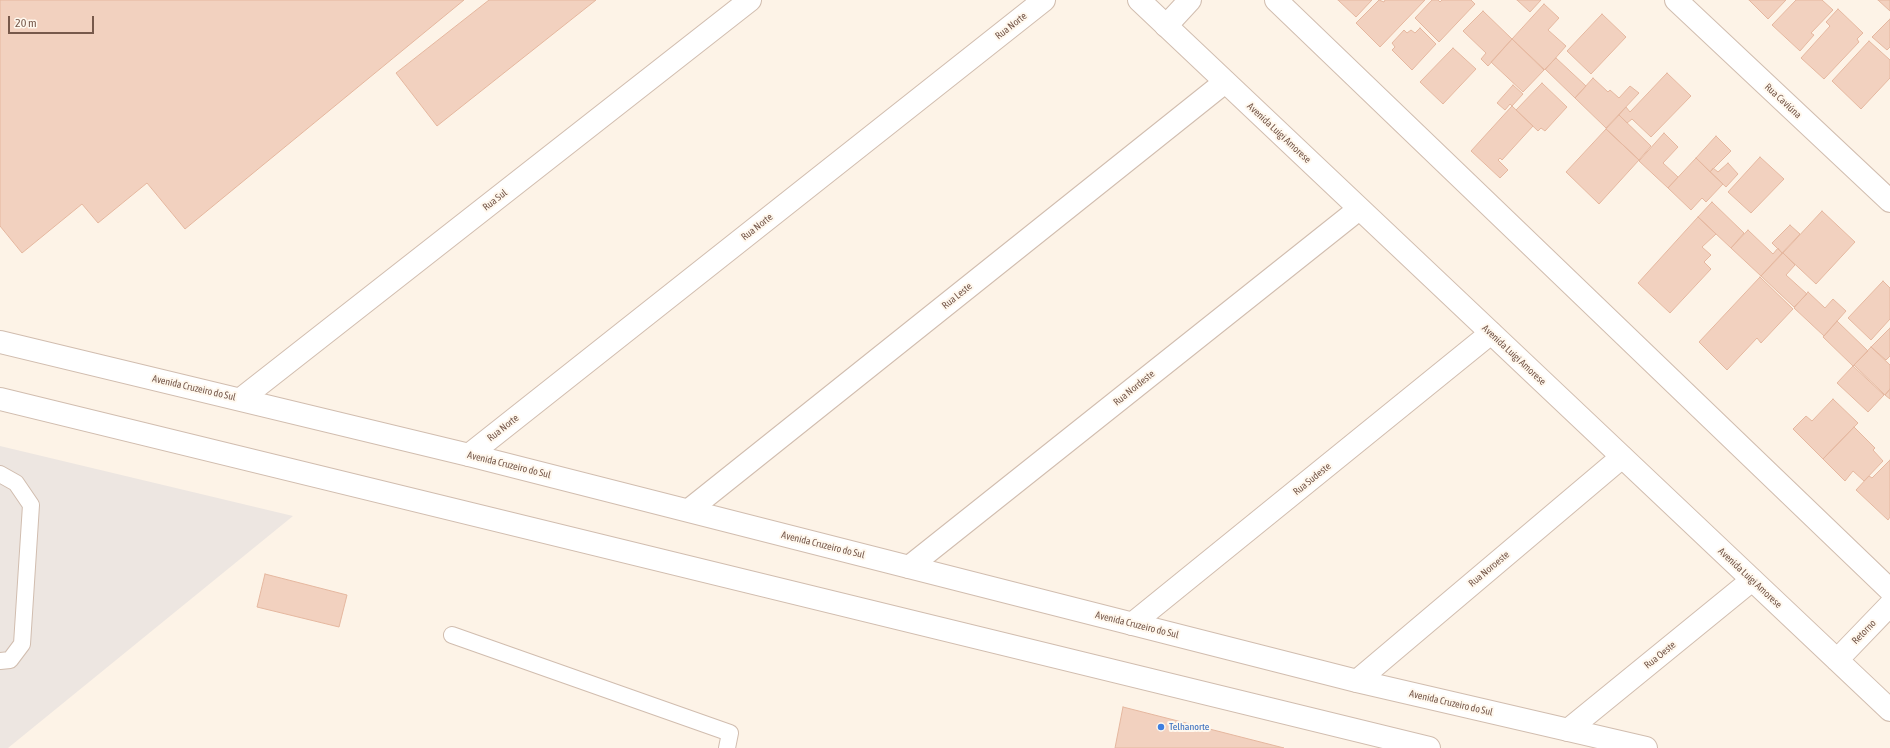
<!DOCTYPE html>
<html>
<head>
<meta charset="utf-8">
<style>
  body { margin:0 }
  #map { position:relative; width:1890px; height:748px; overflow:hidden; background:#fdf3e7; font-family:"Asap Condensed",sans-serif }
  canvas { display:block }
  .scale { position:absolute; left:8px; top:16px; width:86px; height:18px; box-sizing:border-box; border:2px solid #77594b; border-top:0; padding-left:5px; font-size:12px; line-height:14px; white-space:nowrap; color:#77594b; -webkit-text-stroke:3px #fff8ee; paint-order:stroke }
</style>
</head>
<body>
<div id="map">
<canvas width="1890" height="748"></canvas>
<div class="scale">20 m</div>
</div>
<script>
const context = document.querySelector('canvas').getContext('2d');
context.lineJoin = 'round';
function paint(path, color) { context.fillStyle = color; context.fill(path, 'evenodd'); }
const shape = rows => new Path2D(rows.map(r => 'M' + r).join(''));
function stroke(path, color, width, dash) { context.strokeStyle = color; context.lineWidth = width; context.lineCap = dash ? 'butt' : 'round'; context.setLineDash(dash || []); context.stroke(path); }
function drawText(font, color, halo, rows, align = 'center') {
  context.font = font + ' "Asap Condensed",sans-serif'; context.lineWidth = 4; context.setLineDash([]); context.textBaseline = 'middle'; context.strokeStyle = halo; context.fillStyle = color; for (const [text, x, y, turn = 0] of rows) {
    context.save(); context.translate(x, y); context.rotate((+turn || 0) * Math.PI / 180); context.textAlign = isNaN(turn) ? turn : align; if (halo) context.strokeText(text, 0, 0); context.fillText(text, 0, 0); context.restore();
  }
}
const industrial = shape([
  [0,446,293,516,8,748,0,748]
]);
const building = shape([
  [0,0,464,0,185,229,147,183,98,223,82,204,22,253,0,226,0,0],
  [489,0,596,0,437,126,396,73,489,0],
  [1338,0,1372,0,1356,17,1338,0],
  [1379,0,1384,2,1385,0,1425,0,1380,47,1356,23,1379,0],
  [1432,0,1438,0,1440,2,1442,0,1471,0,1475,4,1439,42,1415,18,1432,0],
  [1517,0,1541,0,1530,12,1517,0],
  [1749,0,1786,0,1768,19,1749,0],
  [1796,0,1822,0,1833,10,1811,33,1814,35,1800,51,1772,25,1796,0],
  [1878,0,1890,0,1890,11,1878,0],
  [1544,4,1559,18,1548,30,1566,46,1545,70,1512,39,1544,4],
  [1838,9,1863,33,1857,39,1859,42,1824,79,1801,58,1830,26,1826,22,1838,9],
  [1483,11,1512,39,1488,66,1481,59,1486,53,1463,31,1483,11],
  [1602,14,1626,37,1591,74,1567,51,1602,14],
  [1890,19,1890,47,1887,50,1872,37,1890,19],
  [1420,28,1436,44,1412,70,1392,50,1395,47,1392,43,1404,30,1407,33,1411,30,1415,33,1420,28],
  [1512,39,1544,70,1523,92,1491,62,1512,39],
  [1869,41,1890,60,1890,78,1861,109,1832,81,1869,41],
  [1453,48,1476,69,1443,104,1420,82,1453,48],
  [1556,58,1586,86,1575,98,1545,69,1556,58],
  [1667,73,1691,96,1651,137,1632,119,1627,123,1619,115,1626,107,1630,112,1667,73],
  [1593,78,1608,92,1610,90,1619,98,1630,86,1639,93,1606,128,1575,98,1593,78],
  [1542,83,1567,107,1545,131,1541,128,1538,131,1516,110,1542,83],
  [1513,85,1523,94,1512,106,1510,104,1505,110,1497,103,1513,85],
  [1512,106,1533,126,1502,160,1500,158,1498,160,1508,170,1500,178,1471,151,1512,106],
  [1619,115,1651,146,1639,160,1606,129,1619,115],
  [1606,129,1639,160,1599,204,1566,172,1606,129],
  [1664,133,1678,147,1663,163,1678,177,1668,188,1639,161,1664,133],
  [1716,136,1731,151,1710,172,1696,158,1716,136],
  [1760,157,1784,179,1751,213,1728,192,1760,157],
  [1696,158,1723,184,1706,202,1702,198,1691,210,1668,188,1696,158],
  [1728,163,1738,174,1726,187,1710,172,1713,168,1718,172,1728,163],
  [1712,202,1744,233,1731,248,1698,217,1712,202],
  [1822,211,1855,242,1816,284,1783,253,1822,211],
  [1698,217,1716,234,1702,247,1711,255,1704,262,1711,269,1670,313,1638,283,1698,217],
  [1790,225,1800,234,1782,253,1772,243,1790,225],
  [1748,230,1773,254,1778,248,1782,253,1761,276,1731,248,1748,230],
  [1783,253,1795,265,1786,275,1807,294,1794,307,1761,276,1783,253],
  [1760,277,1793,309,1761,343,1757,338,1727,370,1699,342,1760,277],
  [1883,281,1890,288,1890,319,1871,340,1848,318,1883,281],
  [1808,292,1825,308,1833,299,1846,311,1824,336,1794,308,1808,292],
  [1837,321,1868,351,1853,366,1823,337,1837,321],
  [1890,328,1890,356,1886,360,1871,347,1890,328],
  [1871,347,1890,365,1890,389,1885,395,1854,365,1871,347],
  [1853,366,1884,395,1868,412,1837,383,1853,366],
  [1890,389,1890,399,1885,395,1890,389],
  [1833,399,1858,423,1823,459,1793,429,1806,416,1812,421,1833,399],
  [1854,427,1875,448,1873,450,1883,461,1864,481,1853,471,1845,481,1823,459,1854,427],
  [1890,460,1890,517,1888,520,1856,490,1869,476,1872,478,1890,460],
  [265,574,347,595,339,627,257,607,265,574],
  [1123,707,1284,748,1115,748,1123,707]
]);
const service = shape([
  [0,474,16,483,31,505,22,644,10,660,0,661],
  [452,635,730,733,727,748]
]);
const minor = shape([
  [1676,0,1890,201],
  [1166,26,1190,0],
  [241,399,750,0],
  [469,455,1044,0],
  [689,510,1225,82],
  [909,567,1359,209],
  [1132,624,1491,333],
  [1357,681,1622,457],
  [1568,730,1752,580]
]);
const tertiary = shape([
  [1139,0,1890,710],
  [1276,0,1890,590],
  [0,342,469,455,1357,681,1646,748],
  [0,399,1429,748],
  [1837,660,1890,605]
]);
const markers = [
  [1161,727,4,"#3f7fe0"]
];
const streetNames = [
  ["Rua Norte",1011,26,-38],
  ["Rua Caviúna",1783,101,43],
  ["Avenida Luigi Amorese",1279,133,43],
  ["Rua Sul",495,200,-38],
  ["Rua Norte",757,227,-38],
  ["Rua Leste",957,296,-39],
  ["Avenida Luigi Amorese",1514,355,43],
  ["Avenida Cruzeiro do Sul",194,388,13],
  ["Rua Nordeste",1134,388,-39],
  ["Rua Norte",503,428,-38],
  ["Avenida Cruzeiro do Sul",509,465,14],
  ["Rua Sudeste",1312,479,-39],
  ["Avenida Cruzeiro do Sul",823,545,14],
  ["Rua Noroeste",1489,569,-40],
  ["Avenida Luigi Amorese",1750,578,43],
  ["Avenida Cruzeiro do Sul",1137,625,14],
  ["Retorno",1864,632,-46],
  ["Rua Oeste",1660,655,-39],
  ["Avenida Cruzeiro do Sul",1451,703,13]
];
const shopNames = [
  ["Telhanorte",1169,727]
];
paint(industrial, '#ede6e1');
paint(building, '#f2d1bf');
stroke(building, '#e5b79f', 1);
stroke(service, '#d1bdaf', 18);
stroke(minor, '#d1bdaf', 24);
stroke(tertiary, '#d1bdaf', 24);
stroke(service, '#fff', 16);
stroke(minor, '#fff', 22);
stroke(tertiary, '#fff', 22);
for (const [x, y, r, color] of markers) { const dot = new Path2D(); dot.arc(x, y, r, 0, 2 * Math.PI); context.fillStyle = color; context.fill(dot); stroke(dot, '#fff8ee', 1.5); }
drawText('10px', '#77594b', '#fff8ee', streetNames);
drawText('10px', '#366cbe', '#fff8ee', shopNames, 'left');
</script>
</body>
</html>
